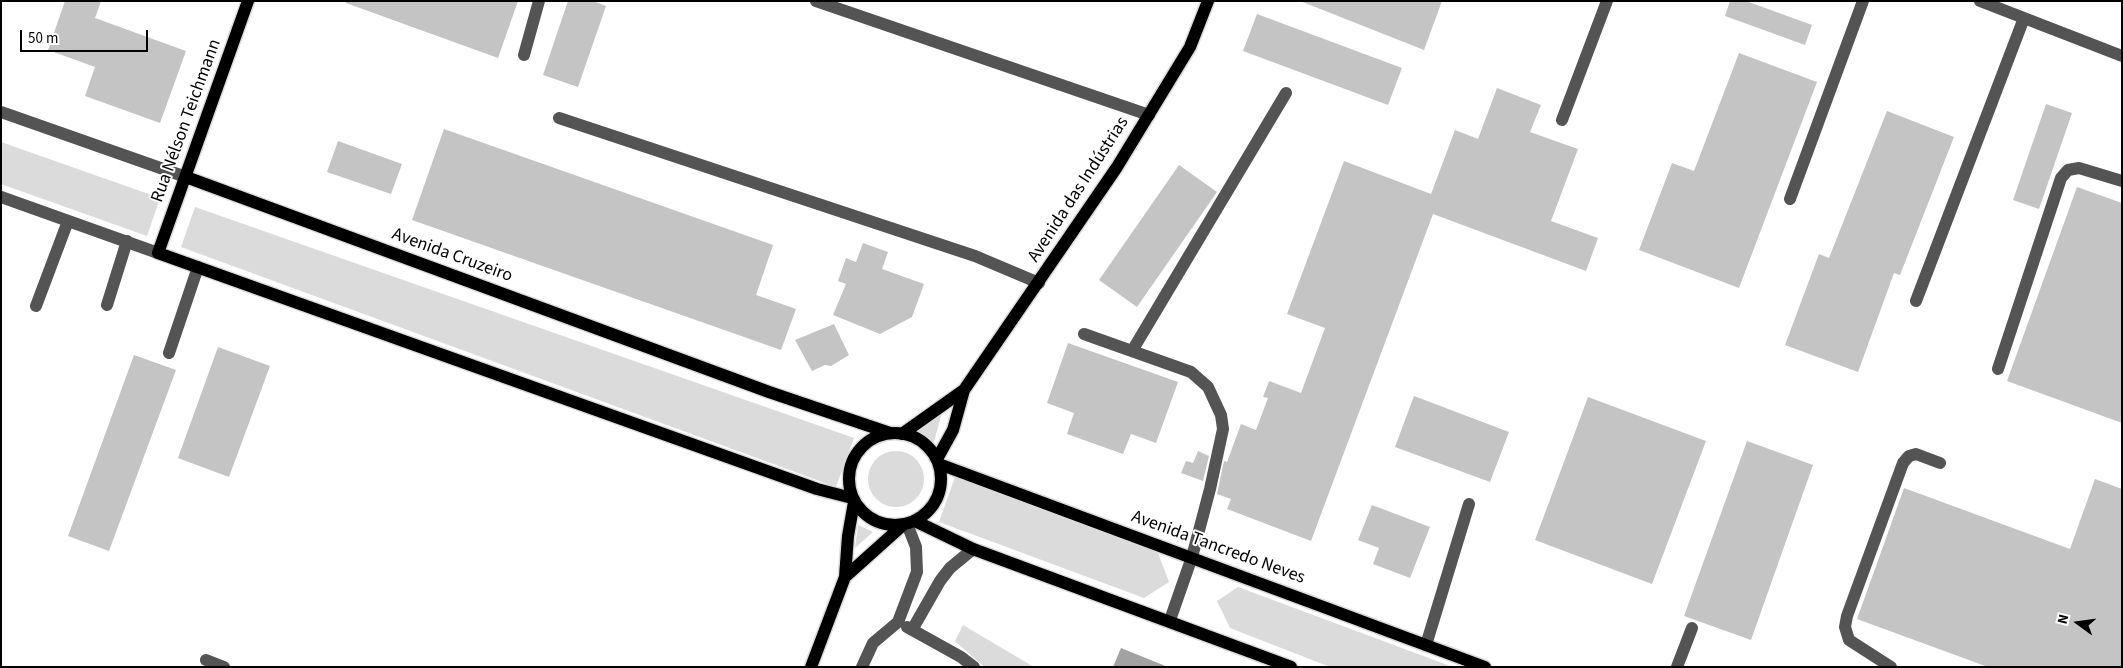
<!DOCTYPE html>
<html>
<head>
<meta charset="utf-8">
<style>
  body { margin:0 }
  #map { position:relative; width:2123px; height:668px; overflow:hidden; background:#fff; font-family:"Source Sans 3",sans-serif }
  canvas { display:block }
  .frame { position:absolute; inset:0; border:2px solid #000; pointer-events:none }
  .north { position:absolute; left:2053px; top:598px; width:50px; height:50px; -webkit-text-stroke:4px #fff; paint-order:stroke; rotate:284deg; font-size:14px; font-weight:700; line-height:20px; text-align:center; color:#000 }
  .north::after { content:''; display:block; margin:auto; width:18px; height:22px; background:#000; clip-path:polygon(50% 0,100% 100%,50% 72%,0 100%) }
  .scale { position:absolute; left:20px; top:30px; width:128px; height:22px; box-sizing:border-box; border:2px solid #000; border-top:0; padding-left:6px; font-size:15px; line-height:18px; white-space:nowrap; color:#000; -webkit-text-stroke:4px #fff; paint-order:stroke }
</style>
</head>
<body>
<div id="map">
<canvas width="2123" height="668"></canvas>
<div class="frame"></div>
<div class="north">N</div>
<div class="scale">50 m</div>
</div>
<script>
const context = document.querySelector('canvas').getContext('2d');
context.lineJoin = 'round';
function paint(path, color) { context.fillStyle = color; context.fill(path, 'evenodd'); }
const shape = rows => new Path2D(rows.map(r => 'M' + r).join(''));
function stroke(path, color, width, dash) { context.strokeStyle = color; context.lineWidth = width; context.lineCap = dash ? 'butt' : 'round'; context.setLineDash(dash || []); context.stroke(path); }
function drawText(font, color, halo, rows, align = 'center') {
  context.font = font + ' "Source Sans 3",sans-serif'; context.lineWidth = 4; context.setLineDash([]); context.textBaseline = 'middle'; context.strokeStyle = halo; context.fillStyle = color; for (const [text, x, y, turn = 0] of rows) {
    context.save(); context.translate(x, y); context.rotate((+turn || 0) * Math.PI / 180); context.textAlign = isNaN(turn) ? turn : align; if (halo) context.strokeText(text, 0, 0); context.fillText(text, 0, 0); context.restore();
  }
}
const green = shape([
  [1,142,160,198,147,236,1,184],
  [195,207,854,438,836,487,181,247],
  [943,409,934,442,914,431],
  '868 479a28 28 0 1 1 56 0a28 28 0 1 1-56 0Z',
  [955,477,1158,553,1169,582,1144,598,939,522],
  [858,525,873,532,855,548],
  [1238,587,1453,667,1330,667,1230,628,1217,601],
  [963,625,1034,667,984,667,955,641]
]);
const water = shape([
  [1121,648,1168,667,1113,667]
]);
const building = shape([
  [65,1,101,1,95,18,186,51,160,123,85,96,95,67,48,50],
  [346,1,518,1,498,58,346,3],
  [568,1,593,1,606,6,578,87,543,75],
  [1300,1,1442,1,1424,50],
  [1730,1,1746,1,1812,25,1805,45,1725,16],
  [1257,14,1402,68,1388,105,1243,51],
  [1739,53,1817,82,1739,288,1639,250,1672,163,1694,171],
  [1497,88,1541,105,1530,132,1578,149,1551,221,1598,238,1586,271,1433,214,1311,541,1227,509,1231,499,1217,494,1224,461,1227,462,1241,424,1256,430,1268,398,1263,397,1269,381,1301,393,1325,328,1287,314,1344,161,1431,194,1455,130,1478,139],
  [2046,104,2072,113,2039,209,2013,200],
  [1887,111,1954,137,1900,275,1894,273,1858,372,1785,345,1819,254,1829,258],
  [444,129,773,245,756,295,796,309,781,350,412,220],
  [338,141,402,164,391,194,327,172],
  [1179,165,1217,192,1137,307,1099,280],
  [2077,187,2122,203,2122,423,2007,381],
  [863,243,888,252,882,269,924,284,912,317,880,334,833,315,846,284,838,281,846,258,856,262],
  [834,324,849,355,831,366,825,365,812,371,795,340],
  [1068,343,1178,382,1156,443,1131,434,1123,454,1067,434,1074,413,1047,403],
  [218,347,270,366,229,477,178,458],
  [134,355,176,370,109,551,68,536],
  [1414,396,1509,432,1490,482,1395,447],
  [1588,397,1706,441,1652,584,1535,540],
  [1747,441,1813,465,1751,640,1684,616],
  [1198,451,1209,456,1203,481,1181,473,1186,461,1193,463],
  [2095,479,2122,489,2122,667,1988,667,1857,619,1904,488,2070,549],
  [1372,505,1430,527,1410,578,1373,564,1379,548,1358,540]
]);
const minor = shape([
  [816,1,1149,115],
  [1980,1,2122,56],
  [524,55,539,1],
  [1,112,186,177],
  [559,118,975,256,1039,283],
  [1562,120,1607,1],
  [1,197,158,253],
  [1790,199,1863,1],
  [1916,301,2024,18],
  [107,305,127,241],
  [36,306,68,221],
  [1084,334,1191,372,1208,387,1221,415,1223,429,1210,489,1192,557,1170,620],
  [1132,351,1286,93],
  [169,353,198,267],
  [1998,369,2061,178,2068,170,2079,168,2122,181],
  [907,627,961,657,974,667],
  [912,630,940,581,950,568,973,549],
  [1426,645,1469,504],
  [206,660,224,667],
  [862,667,873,643,898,622,917,572,916,547,907,524],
  [1677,667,1692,628],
  [1891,667,1849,640,1845,627,1847,616,1903,463,1909,456,1916,454,1940,463]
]);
const major = shape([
  [248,1,158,253,817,489,852,498],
  [186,177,769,392,890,433],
  '849 479a46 46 0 1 1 92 0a46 46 0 1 1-92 0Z',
  [902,434,964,390],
  [937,459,953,430,964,390,1117,167,1190,47,1208,1],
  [939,464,1485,667],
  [915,521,973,549,1291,667],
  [845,577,903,525],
  [811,667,845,577,848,536,854,502]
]);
const streetNames = [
  ["Rua Nélson Teichmann",187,121,-70],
  ["Avenida das Indústrias",1079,190,-57],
  ["Avenida Cruzeiro",452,256,20],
  ["Avenida Tancredo Neves",1218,548,20]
];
paint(green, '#dbdbdb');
paint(water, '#a2a2a2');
paint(building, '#c4c4c4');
stroke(major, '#dbdbdb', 15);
stroke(minor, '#545454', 12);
stroke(major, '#000', 12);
drawText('18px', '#000', '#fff', streetNames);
</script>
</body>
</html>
